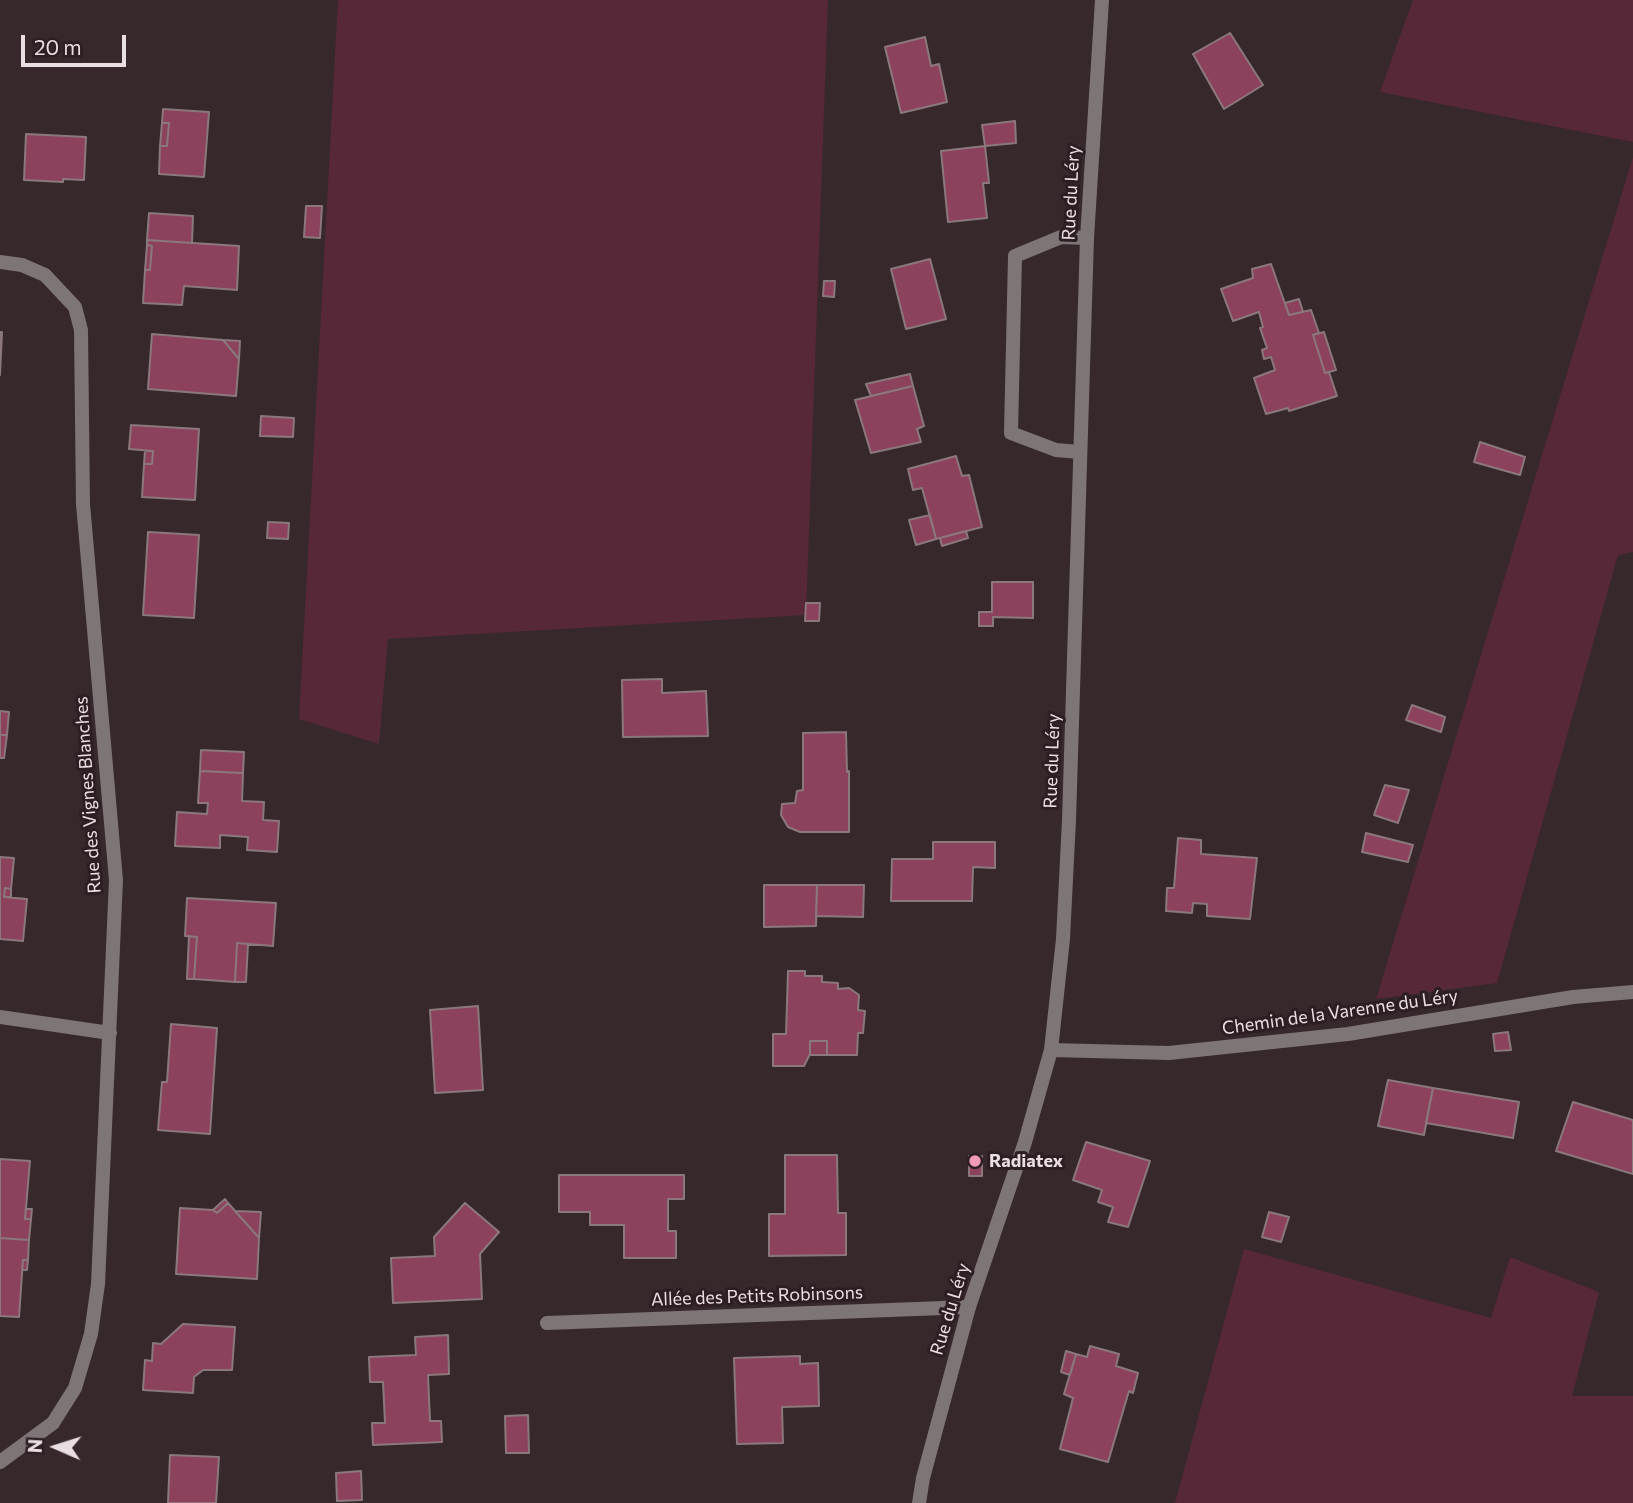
<!DOCTYPE html>
<html>
<head>
<meta charset="utf-8">
<style>
  body { margin:0 }
  #map { position:relative; width:1633px; height:1503px; overflow:hidden; background:#37282c; font-family:Commissioner,sans-serif }
  canvas { display:block }
  .north { position:absolute; left:21px; top:1412px; width:70px; height:70px; -webkit-text-stroke:5px #2d1e23; paint-order:stroke; rotate:273deg; font-size:19px; font-weight:700; line-height:28px; text-align:center; color:#e9dee1 }
  .north::after { content:''; display:block; margin:auto; width:24px; height:32px; background:#e9dee1; clip-path:polygon(50% 0,100% 100%,50% 72%,0 100%) }
  .scale { position:absolute; left:21px; top:35px; width:105px; height:32px; box-sizing:border-box; border:4px solid #e9dee1; border-top:0; padding-left:9px; font-size:21px; line-height:24px; white-space:nowrap; color:#e9dee1; -webkit-text-stroke:5px #2d1e23; paint-order:stroke }
</style>
</head>
<body>
<div id="map">
<canvas width="1633" height="1503"></canvas>
<div class="north">N</div>
<div class="scale">20 m</div>
</div>
<script>
const context = document.querySelector('canvas').getContext('2d');
context.lineJoin = 'round';
function paint(path, color) { context.fillStyle = color; context.fill(path, 'evenodd'); }
const shape = rows => new Path2D(rows.map(r => 'M' + r).join(''));
function stroke(path, color, width, dash) { context.strokeStyle = color; context.lineWidth = width; context.lineCap = dash ? 'butt' : 'round'; context.setLineDash(dash || []); context.stroke(path); }
function drawText(font, color, halo, rows, align = 'center') {
  context.font = font + ' Commissioner,sans-serif'; context.lineWidth = 6; context.setLineDash([]); context.textBaseline = 'middle'; context.strokeStyle = halo; context.fillStyle = color; for (const [text, x, y, turn = 0] of rows) {
    context.save(); context.translate(x, y); context.rotate((+turn || 0) * Math.PI / 180); context.textAlign = isNaN(turn) ? turn : align; if (halo) context.strokeText(text, 0, 0); context.fillText(text, 0, 0); context.restore();
  }
}
const green = shape([
  [338,0,828,0,806,615,388,639,379,744,299,719],
  [1413,0,1633,0,1633,142,1380,92],
  [1633,157,1633,552,1618,555,1497,983,1376,999],
  [1244,1249,1491,1318,1510,1257,1599,1292,1572,1396,1633,1396,1633,1503,1175,1503]
]);
const building = shape([
  [1230,33,1263,85,1224,109,1193,54,1230,33],
  [925,37,931,66,939,64,947,102,901,113,885,47,925,37],
  [163,109,209,112,204,177,159,174,160,146,167,146,169,123,162,123,163,109],
  [1015,121,1016,143,985,146,982,125,1015,121],
  [162,123,169,123,167,146,160,146,162,123],
  [26,134,86,137,84,180,63,179,63,182,24,180,26,134],
  [985,146,989,183,983,183,987,218,948,222,941,151,985,146],
  [306,206,322,206,320,238,304,237,306,206],
  [149,213,193,216,192,243,147,240,149,213],
  [147,240,239,246,237,290,184,286,182,305,143,303,145,270,150,270,152,246,147,245,147,240],
  [147,245,152,246,150,270,145,270,147,245],
  [930,259,946,319,906,329,891,269,930,259],
  [1271,264,1289,315,1311,310,1319,333,1313,335,1325,373,1329,372,1337,396,1289,411,1288,408,1266,414,1254,378,1275,370,1271,357,1264,359,1262,350,1267,348,1260,328,1263,327,1259,312,1233,321,1221,289,1253,278,1252,269,1271,264],
  [824,281,835,281,834,297,823,296,824,281],
  [1299,299,1303,312,1289,315,1285,303,1299,299],
  [0,332,2,332,0,375,0,332],
  [1324,332,1336,370,1325,373,1313,335,1324,332],
  [152,334,223,340,239,359,236,396,148,389,152,334],
  [223,340,240,341,239,359,223,340],
  [910,374,913,386,871,396,866,384,910,374],
  [913,386,924,426,917,429,921,442,871,453,855,400,913,386],
  [261,416,294,418,293,437,260,436,261,416],
  [131,425,199,429,195,500,142,497,144,464,152,464,153,451,129,449,131,425],
  [1480,442,1525,457,1520,475,1474,462,1480,442],
  [145,451,153,451,152,464,144,464,145,451],
  [956,456,962,476,969,475,982,527,936,539,922,488,913,490,908,469,956,456],
  [930,515,936,539,916,545,909,520,930,515],
  [268,522,289,523,288,539,267,538,268,522],
  [966,531,968,538,942,546,940,538,966,531],
  [148,532,199,535,194,618,143,615,148,532],
  [992,582,1033,582,1033,618,993,617,993,626,979,626,979,612,992,612,992,582],
  [806,603,820,603,819,621,805,621,806,603],
  [662,679,662,693,706,691,708,736,623,737,622,680,662,679],
  [1412,705,1445,717,1441,732,1406,720,1412,705],
  [0,711,9,712,7,735,0,735,0,711],
  [846,732,847,772,849,771,849,832,800,832,788,827,781,815,782,804,795,803,797,791,803,790,803,733,846,732],
  [0,735,7,735,4,758,0,758,0,735],
  [201,750,244,752,243,773,200,771,201,750],
  [200,771,243,773,242,801,264,802,263,820,279,821,277,852,247,850,248,837,220,835,220,848,175,846,177,812,207,814,208,803,198,803,200,771],
  [1385,785,1409,790,1398,823,1374,815,1385,785],
  [1366,833,1413,845,1408,862,1362,852,1366,833],
  [1178,838,1201,840,1201,854,1257,858,1250,919,1207,916,1207,904,1193,903,1192,913,1166,911,1167,888,1174,888,1178,838],
  [933,842,995,842,995,868,973,867,972,901,891,901,892,859,933,859,933,842],
  [0,857,14,858,11,889,5,888,4,897,27,899,23,941,0,939,0,857],
  [764,885,817,885,816,926,764,927,764,885],
  [817,885,864,885,863,917,816,916,817,885],
  [5,888,11,889,11,897,4,897,5,888],
  [187,898,276,903,273,946,237,943,235,982,194,979,197,937,185,936,187,898],
  [189,936,197,937,194,979,187,979,189,936],
  [237,943,248,944,246,982,235,982,237,943],
  [788,971,805,971,805,976,822,976,822,982,838,983,838,989,849,988,859,995,858,1010,865,1011,863,1033,858,1033,857,1055,827,1055,827,1041,810,1041,810,1054,804,1066,773,1066,773,1034,786,1034,788,971],
  [478,1006,483,1090,435,1093,430,1010,478,1006],
  [171,1024,217,1028,210,1134,158,1130,162,1082,167,1082,171,1024],
  [1508,1032,1511,1050,1495,1051,1493,1034,1508,1032],
  [810,1041,827,1041,827,1055,810,1055,810,1041],
  [1388,1080,1433,1088,1424,1135,1378,1126,1388,1080],
  [1433,1088,1519,1102,1513,1138,1426,1123,1433,1088],
  [1573,1102,1633,1120,1633,1174,1556,1151,1573,1102],
  [1086,1142,1150,1161,1128,1227,1108,1222,1113,1207,1098,1202,1102,1190,1073,1180,1086,1142],
  [785,1155,837,1155,838,1213,846,1213,846,1255,769,1256,769,1214,785,1214,785,1155],
  [969,1156,982,1156,982,1176,969,1176,969,1156],
  [0,1159,30,1161,25,1219,31,1219,29,1240,0,1238,0,1159],
  [559,1175,684,1175,684,1199,668,1199,668,1231,676,1231,676,1258,624,1258,624,1225,590,1225,590,1212,559,1212,559,1175],
  [225,1199,228,1203,217,1213,213,1210,225,1199],
  [228,1203,259,1238,257,1279,176,1274,180,1208,213,1210,217,1213,228,1203],
  [465,1203,499,1232,480,1254,482,1299,393,1303,391,1258,435,1256,434,1237,465,1203],
  [26,1209,32,1209,31,1219,25,1219,26,1209],
  [235,1211,261,1212,259,1238,235,1211],
  [1269,1212,1289,1217,1281,1242,1262,1237,1269,1212],
  [0,1238,29,1240,28,1260,23,1260,19,1317,0,1316,0,1238],
  [23,1260,28,1260,27,1270,22,1270,23,1260],
  [183,1324,235,1327,232,1370,203,1370,194,1377,193,1393,143,1390,145,1360,152,1361,153,1343,161,1344,183,1324],
  [448,1335,449,1374,428,1375,430,1421,441,1421,442,1442,373,1445,372,1423,385,1423,383,1382,370,1382,369,1357,416,1355,415,1337,448,1335],
  [1090,1346,1119,1354,1116,1366,1138,1373,1133,1393,1129,1391,1108,1462,1060,1449,1073,1398,1064,1394,1076,1354,1087,1357,1090,1346],
  [1066,1351,1076,1354,1070,1375,1061,1372,1066,1351],
  [800,1356,800,1364,818,1363,819,1406,782,1407,783,1443,737,1444,734,1358,800,1356],
  [528,1415,529,1453,506,1453,505,1416,528,1415],
  [170,1455,219,1457,216,1503,168,1503,170,1455],
  [361,1471,362,1500,337,1501,336,1473,361,1471]
]);
const service = shape([
  [1080,452,1056,450,1011,433,1015,256,1061,237,1087,238],
  [547,1323,969,1307]
]);
const minor = shape([
  [0,262,22,265,45,275,75,307,81,330,83,504,116,880,98,1284,91,1334,75,1388,53,1423,0,1462],
  [0,1017,110,1033],
  [1051,1050,1169,1053,1348,1034,1573,997,1633,992],
  [919,1503,923,1478,969,1307,1025,1142,1051,1050,1063,939,1069,820,1087,238,1102,0]
]);
const markers = [
  [975,1161,7,"#f09ab5"]
];
const streetNames = [
  ["Rue du Léry",1071,193,-87],
  ["Rue du Léry",1052,761,-88],
  ["Rue des Vignes Blanches",88,795,-94],
  ["Chemin de la Varenne du Léry",1340,1012,-8],
  ["Allée des Petits Robinsons",757,1296,-2],
  ["Rue du Léry",950,1309,-73]
];
const poiNames = [
  ["Radiatex",989,1161]
];
paint(green, '#572838');
paint(building, '#8c415c');
stroke(building, '#8b787d', 2);
stroke(service, '#7e7577', 14);
stroke(minor, '#7e7577', 14);
for (const [x, y, r, color] of markers) { const dot = new Path2D(); dot.arc(x, y, r, 0, 2 * Math.PI); context.fillStyle = color; context.fill(dot); stroke(dot, '#2d1e23', 2.5); }
drawText('18px', '#e9dee1', '#2d1e23', streetNames);
drawText('bold 18px', '#e9dee1', '#2d1e23', poiNames, 'left');
</script>
</body>
</html>
